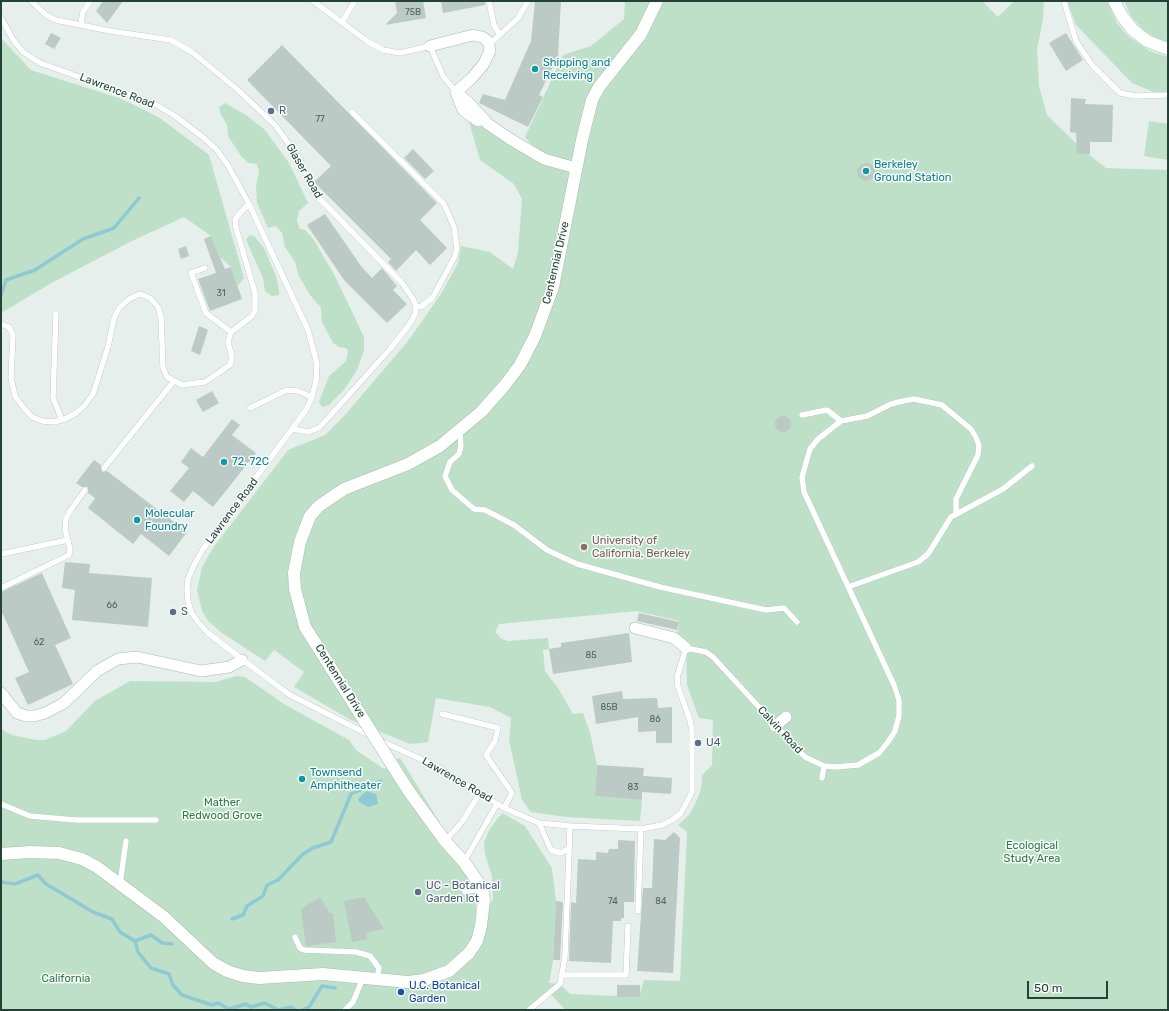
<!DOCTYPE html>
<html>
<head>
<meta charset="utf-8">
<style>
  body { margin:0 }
  #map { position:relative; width:1169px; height:1011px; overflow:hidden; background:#e6efeb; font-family:Rubik,sans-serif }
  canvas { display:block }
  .frame { position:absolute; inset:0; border:2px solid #24423a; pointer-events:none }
  .scale { position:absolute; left:1027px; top:981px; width:81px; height:18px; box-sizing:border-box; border:2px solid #24423a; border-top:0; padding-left:5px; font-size:12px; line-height:14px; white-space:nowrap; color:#24423a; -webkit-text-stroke:3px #f7fbf9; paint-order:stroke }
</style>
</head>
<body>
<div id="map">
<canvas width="1169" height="1011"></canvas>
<div class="frame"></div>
<div class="scale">50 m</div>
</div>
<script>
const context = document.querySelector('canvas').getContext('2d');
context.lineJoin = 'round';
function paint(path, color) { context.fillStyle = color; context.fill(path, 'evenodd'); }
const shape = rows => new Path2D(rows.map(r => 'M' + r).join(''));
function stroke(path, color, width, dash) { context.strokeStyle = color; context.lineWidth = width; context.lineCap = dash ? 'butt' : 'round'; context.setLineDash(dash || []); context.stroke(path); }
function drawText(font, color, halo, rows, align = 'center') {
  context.font = font + ' Rubik,sans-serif'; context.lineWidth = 3; context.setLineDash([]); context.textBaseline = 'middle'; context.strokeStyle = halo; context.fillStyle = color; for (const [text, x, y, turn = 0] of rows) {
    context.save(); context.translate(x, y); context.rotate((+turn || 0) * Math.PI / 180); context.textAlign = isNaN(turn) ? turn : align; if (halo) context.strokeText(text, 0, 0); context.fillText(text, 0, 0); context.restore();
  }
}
const green = shape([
  [625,1,982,1,998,17,1014,1,1044,1,1043,20,1037,49,1039,86,1047,115,1083,150,1106,168,1168,170,1168,1010,565,1010,550,993,529,1010,1,1010,1,729,12,735,36,740,45,740,66,731,95,701,130,681,215,682,236,676,245,677,284,704,349,740,356,750,384,769,398,758,401,759,475,881,476,912,483,913,493,900,492,876,485,854,484,843,489,830,502,813,525,826,552,868,556,901,553,961,549,983,560,984,570,994,639,997,644,980,680,981,687,832,678,825,689,815,696,802,701,789,702,775,712,765,713,720,699,718,687,685,686,648,674,638,678,631,679,621,637,611,499,624,495,632,502,639,508,641,548,638,549,649,543,650,545,671,558,688,573,714,583,713,590,732,597,765,595,796,642,800,640,821,566,817,531,812,522,800,509,740,511,718,490,707,436,698,428,742,410,744,351,720,294,687,304,672,274,650,265,661,222,633,208,621,202,611,197,590,202,567,213,548,288,450,325,435,345,415,408,341,441,294,458,263,461,246,490,252,513,269,518,252,522,199,514,184,480,160,469,122,488,124,542,157,525,137,563,55,591,46,624,19],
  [1067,1,1107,1,1117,23,1128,36,1150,51,1168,57,1168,98,1132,83,1076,25],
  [1124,1,1168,1,1168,42,1154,37,1142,29,1131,16],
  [1,38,31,70,119,98,136,106,160,118,209,155,244,278,238,286,231,267,220,257,211,236,184,217,134,240,55,281,1,313],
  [225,103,246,115,265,130,289,163,308,203,299,211,297,221,300,229,305,230,314,240,335,276,364,337,364,351,357,370,344,390,329,405,322,407,319,402,329,376,346,361,348,351,346,348,339,347,333,343,322,322,321,308,310,295,299,276,295,262,285,247,282,233,276,226,268,228,257,203,256,185,259,173,257,164,248,163,241,156,228,136,227,125,220,113,219,107],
  [1149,121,1168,124,1168,160,1144,156],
  [249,235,254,236,264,248,276,276,279,290,279,295,272,296,265,291,263,278,246,240]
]);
const water = shape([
  [366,791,376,794,378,804,368,807,359,802,358,799]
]);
const stream = shape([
  [1,295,6,280,35,270,83,239,114,228,139,198],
  [1,882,15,884,38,875,46,884,93,912,112,919,120,932,135,941,138,952,151,968,169,974,173,985,182,995,212,1005,218,1003,229,1009,246,1004,251,1007,265,1003,278,1010],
  [232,919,243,915,247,906,263,896,267,885,278,880,303,854,313,848,331,842,351,794,381,781],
  [135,941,151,935,162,943,172,944],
  [279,1010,291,1007,295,1010],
  [302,1010,309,1007,322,986,335,988]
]);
const building = shape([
  [103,1,123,1,107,23,96,11],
  [395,1,423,1,426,18,385,25,397,13],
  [441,1,485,1,485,5,443,13],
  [535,1,561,1,558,56,539,95,543,97,528,127,479,103,483,94,505,100,531,41],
  [51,33,61,38,54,49,45,44],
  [1066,33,1083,60,1066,71,1049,43],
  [282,45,437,203,420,220,447,248,430,265,416,250,396,271,388,262,391,259,314,182,331,166,247,80],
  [1071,98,1086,99,1085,104,1113,105,1112,142,1090,142,1090,154,1077,154,1076,133,1070,132],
  [413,149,434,171,425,179,404,158],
  '857 172a9 9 0 1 1 18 0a9 9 0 1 1-18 0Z',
  [325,214,361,266,372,278,382,268,397,286,393,290,407,304,387,323,344,280,307,225],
  [211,236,225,269,231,267,242,299,210,311,198,279,216,273,204,239],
  [186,246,189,256,181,259,178,249],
  [199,326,208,330,200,355,191,351],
  [212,391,219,403,203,412,196,400],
  '775 424a8 8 0 1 1 16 0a8 8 0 1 1-16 0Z',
  [232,419,240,425,232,435,256,453,213,507,193,491,184,502,170,491,189,468,181,462,191,448,203,457],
  [94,460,101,465,102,472,107,471,187,532,169,556,141,534,133,544,88,508,95,498,88,493,88,487,82,487,76,483],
  [65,562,90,564,89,573,152,578,148,627,72,620,75,590,62,588],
  [42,573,71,638,55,645,73,684,28,705,15,678,29,672,1,610,1,592],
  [639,613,679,622,677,630,637,621],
  [629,633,632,662,553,674,549,649,561,647,561,643],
  [622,691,623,699,657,698,658,708,672,707,672,743,656,743,656,731,638,732,638,717,596,724,592,696],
  [597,765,644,768,643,776,672,778,671,794,642,792,642,800,595,796],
  [674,832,680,838,673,973,637,971,643,888,652,888,654,839,665,840],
  [618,840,635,841,634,902,624,902,624,918,621,918,621,921,613,921,611,963,569,961,571,902,576,903,578,859,596,860,596,852,608,853,609,849,618,849],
  [320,897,330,914,333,913,336,942,306,946,301,909],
  [364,897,384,929,366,933,367,939,352,942,344,901],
  [556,901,563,902,560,960,553,960],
  [617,985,640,985,640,997,617,997]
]);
const service = shape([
  [31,1,46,15,56,20,110,31,171,40,192,52,238,90,275,125,299,158,314,193,402,283,413,299,416,307,415,315,409,325,390,349,319,428,308,432,293,429],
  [313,1,367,41,383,50,400,53,430,46,443,76,456,92],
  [489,1,494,25,500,35],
  [1064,1,1076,41,1092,65,1120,93,1135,96,1168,95],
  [1,18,14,41,23,52,40,63,155,104,175,116,204,138,217,150,227,164,249,204,308,330,317,364,316,381,312,397,306,410,203,549,194,565,188,579,187,590,188,601,191,612,198,622,207,632,243,660,290,695,371,736],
  [342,22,355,1],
  [81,24,83,12,90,1],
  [489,45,518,18,528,1],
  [352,112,444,204,454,227,457,249,454,258,433,297,422,306,416,307],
  [205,268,191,273,206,313,231,332],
  [56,313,53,398,62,420],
  [1,324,9,327,13,335,11,378,15,396,23,407,32,417,42,421,54,422,65,419,76,413,85,405,93,394,108,347,114,318,119,308,129,299,140,294,150,298,158,307,161,317,163,368,167,377,182,385,205,382,230,365,232,357,228,342,231,332,252,316,255,310,255,293,236,228,235,220,238,215,249,204],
  [250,408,287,390,298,391,312,397],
  [802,415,827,410,841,421],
  [460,431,461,446,459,454,450,462,445,476,452,490,474,509,485,510,514,525,547,550,577,564,660,587,766,610,784,608,797,622],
  [104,468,174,381],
  [1,554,68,540],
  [848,587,918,562,928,554,951,517,1003,489,1032,466],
  [1,588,69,555,70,549,65,529,66,519,70,511,85,490],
  [442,714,498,728,495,741,486,755,512,793,504,808],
  [379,740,436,766,504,808,539,823,570,826,641,829,662,825,672,820,681,813,692,792,692,731,690,720,678,687,677,677,686,648,706,652,713,657,805,757,824,766,835,767,858,765,879,753,888,742,895,731,899,716,899,700,894,685,804,492,802,477,810,449,818,439,841,421,867,416,891,404,903,401,914,399,942,405,970,428,976,437,979,446,978,455,956,499,956,513],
  [822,778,824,766],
  [1,804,30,816,76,820,156,820],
  [539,823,551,850,561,853,569,848],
  [445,841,462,822,480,793],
  [464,862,497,804],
  [120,884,126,841],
  [465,892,482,888],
  [638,911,641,829],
  [295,937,300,948,304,950,356,952,370,956,379,968,377,979],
  [561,975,626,975,628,926],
  [345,1010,353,1002,363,978],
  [529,1010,560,984,565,957,570,826]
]);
const minor = shape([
  [430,46,473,35,482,37,488,41,490,51,483,65,471,79,456,92],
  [456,92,468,102,488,124,510,139,544,159,576,168],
  [457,95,463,110,478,121],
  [635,628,674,638,686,648],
  [1,693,17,713,26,716,34,716,45,713,64,703,97,671,118,659,137,657,201,671,229,667,242,660],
  [775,726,786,717]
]);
const tertiary = shape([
  [1114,1,1122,16,1133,30,1147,41,1168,49],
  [326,660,305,627,295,589,294,573,300,542,310,516,319,506,344,489,408,464,440,446,481,412,505,385,520,365,535,336,553,287,582,140,592,100,599,87,641,34,657,1],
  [1,854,30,852,59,853,82,859,97,867,164,917,213,963,227,971,243,976,259,978,323,974,408,982,424,980,449,971,469,953,477,941,481,926,484,900,482,888,464,862,445,841,408,790]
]);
const tertiaryBridge = shape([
  [326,660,408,790]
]);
const markers = [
  [535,69,4,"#0f9aa8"],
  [271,111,4,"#5c6f8a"],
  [866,171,4,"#0f9aa8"],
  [224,462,4,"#0f9aa8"],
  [137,520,4,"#0f9aa8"],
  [584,547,4,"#8d6e63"],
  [173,612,4,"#5c6f8a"],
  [698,743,4,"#5c6f8a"],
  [302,779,4,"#0f9aa8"],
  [418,892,4,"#5c6f8a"],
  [401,992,4,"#1a4fb4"]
];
const numberNames = [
  ["75B",413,12],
  ["77",320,119],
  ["31",221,293],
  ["66",112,605],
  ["62",39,642],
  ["85",591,655],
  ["85B",609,707],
  ["86",655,719],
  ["83",633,787],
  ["74",613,901],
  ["84",661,901]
];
const cultureNames = [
  ["Shipping and",543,63],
  ["Receiving",543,76],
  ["Berkeley",874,165],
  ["Ground Station",874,178],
  ["72, 72C",232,462],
  ["Molecular",145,514],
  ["Foundry",145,527],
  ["Townsend",310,773],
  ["Amphitheater",310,786]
];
const streetNames = [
  ["Lawrence Road",117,91,21],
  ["Glaser Road",304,171,60],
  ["Centennial Drive",556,263,-77],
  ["Lawrence Road",232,511,-53],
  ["Centennial Drive",340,681,58],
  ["Calvin Road",780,730,47],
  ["Lawrence Road",457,780,30]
];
const serviceNames = [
  ["R",279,111],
  ["S",181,612],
  ["U4",706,743],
  ["UC - Botanical",426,886],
  ["Garden lot",426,899]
];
const educationNames = [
  ["University of",592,541],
  ["California, Berkeley",592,554]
];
const parkNames = [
  ["Mather",222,803],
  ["Redwood Grove",222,816],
  ["Ecological",1032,846],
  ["Study Area",1032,859],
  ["California",66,979]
];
const transitNames = [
  ["U.C. Botanical",409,986],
  ["Garden",409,999]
];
paint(green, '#bfe0c8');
paint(water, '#8ec9d4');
stroke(stream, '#8ec9d4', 3.5);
paint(building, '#bbcac4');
stroke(service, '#a8b8b2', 6);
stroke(minor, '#a8b8b2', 12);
stroke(tertiary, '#a8b8b2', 13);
stroke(service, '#fff', 5.5);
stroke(minor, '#fff', 11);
stroke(tertiary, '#fff', 12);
stroke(tertiaryBridge, '#a8b8b2', 13, []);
stroke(tertiaryBridge, '#fff', 12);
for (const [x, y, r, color] of markers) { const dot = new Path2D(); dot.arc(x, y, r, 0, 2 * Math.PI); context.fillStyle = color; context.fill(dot); stroke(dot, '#f7fbf9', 1.5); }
drawText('9px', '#4a645c', null, numberNames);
drawText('11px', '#0d838f', '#f7fbf9', cultureNames, 'left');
drawText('11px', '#24423a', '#f7fbf9', streetNames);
drawText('11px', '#4e5e75', '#f7fbf9', serviceNames, 'left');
drawText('11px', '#785e54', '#f7fbf9', educationNames, 'left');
drawText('11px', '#2d7a4b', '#f7fbf9', parkNames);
drawText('11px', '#164399', '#f7fbf9', transitNames, 'left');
</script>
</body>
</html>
